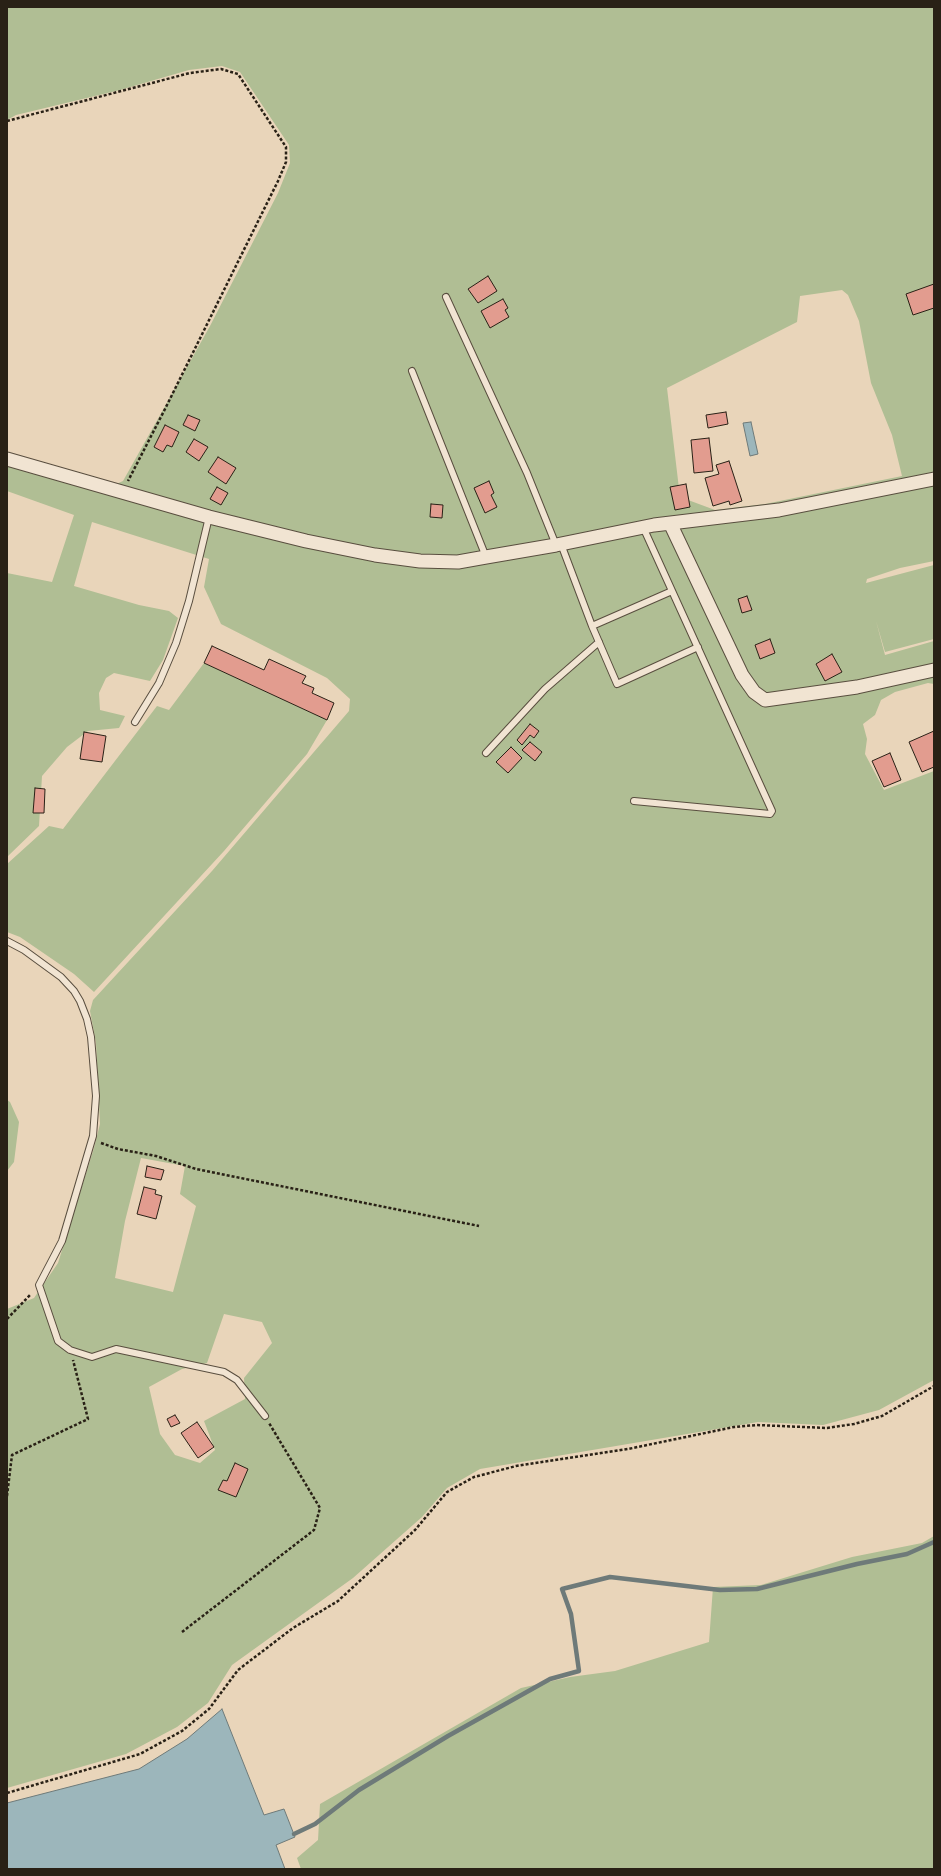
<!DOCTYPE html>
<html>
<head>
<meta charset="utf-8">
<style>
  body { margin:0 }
  #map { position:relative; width:941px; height:1876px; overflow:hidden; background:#e9d5ba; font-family:"EB Garamond",serif }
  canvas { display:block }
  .frame { position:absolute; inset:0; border:8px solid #292116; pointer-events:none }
</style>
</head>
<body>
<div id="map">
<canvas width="941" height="1876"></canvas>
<div class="frame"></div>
</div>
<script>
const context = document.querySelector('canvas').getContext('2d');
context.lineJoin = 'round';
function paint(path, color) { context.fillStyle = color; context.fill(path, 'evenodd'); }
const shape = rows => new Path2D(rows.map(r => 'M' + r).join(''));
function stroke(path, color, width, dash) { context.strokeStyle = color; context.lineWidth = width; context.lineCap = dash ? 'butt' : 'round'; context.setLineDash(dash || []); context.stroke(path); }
const green = shape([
  [7,7,934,7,934,561,900,568,867,579,866,583,934,565,934,639,885,652,876,621,885,655,934,641,934,684,928,683,895,692,881,700,875,715,863,724,867,739,865,754,884,790,934,771,934,1380,879,1410,823,1425,758,1422,480,1469,447,1488,422,1517,353,1578,232,1665,208,1703,177,1727,126,1754,7,1788,7,1309,34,1298,58,1263,94,1148,100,1124,96,1043,90,1011,93,1000,212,871,349,711,350,699,327,678,221,624,204,587,209,559,92,522,74,586,139,605,169,611,178,618,163,660,150,681,114,673,106,678,99,693,100,710,125,716,119,728,88,731,67,747,42,776,39,826,7,857,7,573,52,582,74,515,7,491,7,466,99,492,123,481,210,326,278,193,290,163,289,145,240,72,222,66,189,70,120,90,16,115,7,120],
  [842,290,848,295,859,321,871,383,892,435,902,476,765,504,715,510,680,497,667,388,797,322,800,296],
  [141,1158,185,1166,180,1194,196,1206,173,1292,115,1278,125,1221],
  [224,1314,262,1322,272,1343,244,1378,245,1399,204,1421,215,1450,200,1463,175,1455,160,1434,149,1387,182,1369,207,1363],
  [204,663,327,720,307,754,224,851,94,992,74,974,20,937,7,932,7,864,49,826,63,829,157,706,169,710],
  [7,1100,10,1102,19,1122,14,1162,7,1171],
  [934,1536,934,1869,301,1869,297,1858,318,1840,320,1804,521,1688,570,1677,615,1671,709,1642,713,1587,761,1585,852,1557,922,1543]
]);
const water = shape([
  [751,422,758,454,750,456,743,423,751,422],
  [222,1709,264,1815,284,1809,295,1837,276,1845,285,1869,7,1869,7,1803,139,1769,187,1739,222,1709]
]);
const stream = shape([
  [294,1834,315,1824,359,1790,448,1736,550,1679,579,1671,571,1614,562,1589,610,1577,720,1590,757,1589,857,1564,907,1554,934,1542]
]);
const building = shape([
  [488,276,497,291,478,303,468,289,488,276],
  [934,284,934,308,913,315,906,294,934,284],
  [503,299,508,308,505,310,509,317,490,328,481,311,503,299],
  [726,412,728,424,708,428,706,415,726,412],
  [188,415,200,420,195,431,183,425,188,415],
  [165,425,179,432,172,447,167,445,163,452,154,447,165,425],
  [709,438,713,471,694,473,691,440,709,438],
  [194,439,208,447,199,461,186,452,194,439],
  [218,457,236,468,226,484,208,472,218,457],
  [729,461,742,501,730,505,729,501,713,506,705,478,719,474,716,465,729,461],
  [489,481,494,493,491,495,497,507,485,513,474,488,489,481],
  [686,484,690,507,675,510,670,487,686,484],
  [217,487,228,493,221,505,210,499,217,487],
  [431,504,443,505,442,518,430,517,431,504],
  [747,596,752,610,742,613,738,599,747,596],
  [770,639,775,653,760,659,755,645,770,639],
  [212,646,264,670,269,659,306,676,302,683,314,688,312,693,334,703,327,720,204,663,212,646],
  [832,654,842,672,825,681,816,664,832,654],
  [530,724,539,731,534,738,530,735,522,745,517,740,530,724],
  [934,731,934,767,922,772,909,742,934,731],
  [84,732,106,736,102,762,80,759,84,732],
  [530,742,542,752,535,761,522,750,530,742],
  [511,747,522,758,508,773,496,762,511,747],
  [890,753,901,780,884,787,872,761,890,753],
  [35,788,45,789,44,813,33,813,35,788],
  [147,1166,164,1170,161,1180,145,1177,147,1166],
  [144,1187,156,1190,155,1194,162,1196,156,1219,137,1214,144,1187],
  [175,1415,180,1423,171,1427,167,1419,175,1415],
  [197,1422,214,1447,198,1458,181,1433,197,1422],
  [235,1463,248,1469,236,1497,218,1490,223,1480,227,1481,235,1463]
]);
const path = shape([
  [7,121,190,73,221,69,238,74,286,147,286,162,278,181,165,409,128,481],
  [101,1143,118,1149,156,1156,196,1169,479,1226],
  [7,1319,31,1294],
  [7,1496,12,1455,88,1419,73,1360],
  [182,1632,314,1530,320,1508,269,1423],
  [7,1793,140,1754,182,1731,209,1709,238,1670,293,1628,338,1601,415,1530,447,1492,474,1477,516,1466,628,1449,734,1427,757,1425,827,1428,854,1424,882,1416,934,1386]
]);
const service = shape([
  [446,297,527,473,556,545],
  [412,371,486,557],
  [561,544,592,626,617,684,698,647],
  [592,626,672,591],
  [135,722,159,683,176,643,189,601,209,517],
  [486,753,545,689,599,642],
  [634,801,770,814,772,811,643,527],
  [7,941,24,950,61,977,74,991,80,1001,87,1019,91,1037,96,1096,93,1136,62,1241,39,1285,58,1341,70,1350,92,1357,116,1349,224,1372,237,1380,265,1416]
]);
const minor = shape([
  [7,459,209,517,306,541,375,555,420,561,458,562,486,557,556,545,654,525,779,510,934,479],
  [670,523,742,675,754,692,765,700,857,687,934,670]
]);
paint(green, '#b0be94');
paint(water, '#9cb6bb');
stroke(water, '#6e7a79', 1);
stroke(stream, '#6e7a79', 4.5);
paint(building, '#e29c8f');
stroke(building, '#292116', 1);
stroke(service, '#594e3f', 8);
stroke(minor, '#594e3f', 15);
stroke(path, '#292116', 2.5, [3, 2]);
stroke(service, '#f1e4d2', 6);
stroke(minor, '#f1e4d2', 13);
</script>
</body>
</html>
